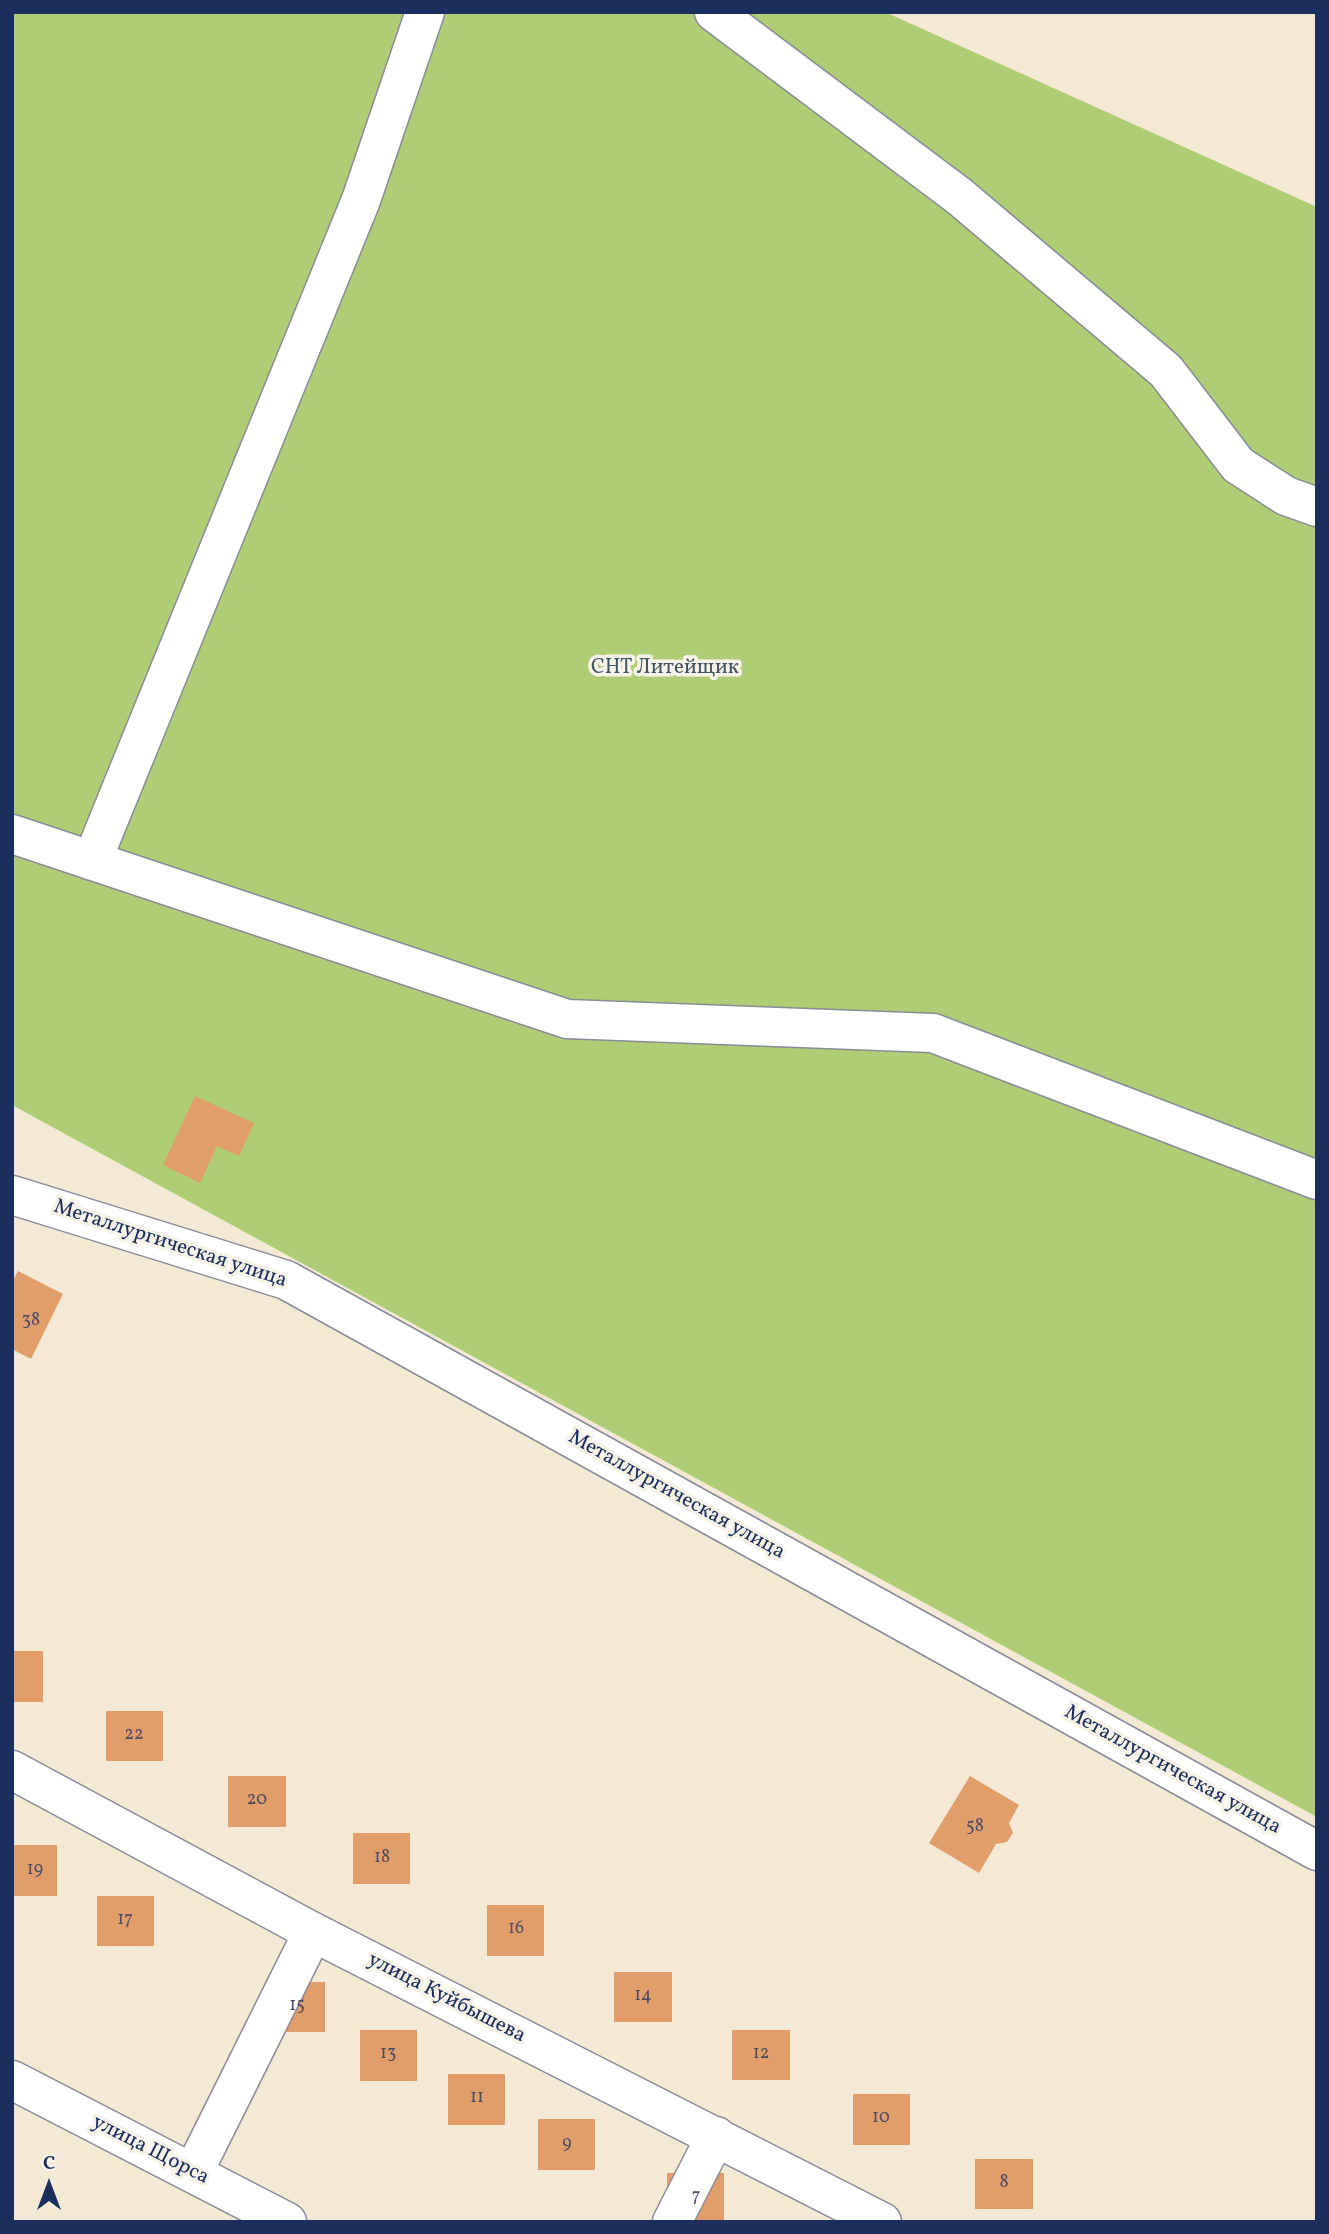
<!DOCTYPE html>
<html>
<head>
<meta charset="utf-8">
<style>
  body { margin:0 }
  #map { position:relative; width:1329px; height:2234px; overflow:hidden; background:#f4e9d4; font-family:Vollkorn,serif }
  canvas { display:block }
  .frame { position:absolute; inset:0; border:14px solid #1b2f5e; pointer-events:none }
  .north { position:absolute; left:14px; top:2150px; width:70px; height:70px; -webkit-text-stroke:5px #f7f3e8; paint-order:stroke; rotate:0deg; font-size:19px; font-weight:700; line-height:28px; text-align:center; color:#1b2f5e }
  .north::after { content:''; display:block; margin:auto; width:24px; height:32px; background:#1b2f5e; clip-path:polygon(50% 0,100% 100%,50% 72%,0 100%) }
</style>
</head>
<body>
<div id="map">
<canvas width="1329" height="2234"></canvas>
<div class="frame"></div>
<div class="north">С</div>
</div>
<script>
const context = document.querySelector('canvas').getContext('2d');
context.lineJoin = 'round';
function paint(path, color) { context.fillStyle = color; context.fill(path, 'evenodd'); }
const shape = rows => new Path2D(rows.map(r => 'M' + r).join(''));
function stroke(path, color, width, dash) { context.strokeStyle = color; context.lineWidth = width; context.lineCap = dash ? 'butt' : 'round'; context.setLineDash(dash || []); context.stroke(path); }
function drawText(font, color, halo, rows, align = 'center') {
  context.font = font + ' Vollkorn,serif'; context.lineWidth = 7; context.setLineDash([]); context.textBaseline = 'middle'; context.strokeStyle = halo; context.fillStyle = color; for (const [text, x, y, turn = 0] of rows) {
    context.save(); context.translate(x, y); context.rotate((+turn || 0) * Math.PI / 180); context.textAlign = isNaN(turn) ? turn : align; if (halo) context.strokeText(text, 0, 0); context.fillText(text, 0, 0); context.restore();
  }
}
const green = shape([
  [12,12,885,12,1317,207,1317,1817,12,1105]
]);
const building = shape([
  [195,1096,254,1123,239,1156,217,1146,200,1183,163,1165],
  [18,1271,63,1294,31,1359,12,1349,12,1282],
  [12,1651,43,1651,43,1702,12,1702],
  [106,1711,163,1711,163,1761,106,1761],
  [228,1776,286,1776,286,1827,228,1827],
  [970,1776,1019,1805,1009,1823,1013,1833,1007,1842,996,1844,979,1873,929,1843],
  [353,1833,410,1833,410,1884,353,1884],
  [12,1845,57,1845,57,1896,12,1896],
  [97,1896,154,1896,154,1946,97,1946],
  [487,1905,544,1905,544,1956,487,1956],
  [614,1972,672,1972,672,2022,614,2022],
  [268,1982,325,1982,325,2032,268,2032],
  [360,2030,417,2030,417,2081,360,2081],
  [732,2030,790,2030,790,2080,732,2080],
  [448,2074,505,2074,505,2125,448,2125],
  [853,2094,910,2094,910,2145,853,2145],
  [538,2119,595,2119,595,2170,538,2170],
  [975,2159,1033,2159,1033,2209,975,2209],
  [667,2173,724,2173,724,2222,667,2222]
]);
const minor = shape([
  [714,12,959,196,1166,371,1238,465,1286,496,1317,507],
  [12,834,567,1019,933,1033,1317,1180],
  [92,861,361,200,425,12],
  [12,1195,286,1280,1317,1851],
  [12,1770,313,1932,882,2222],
  [12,2080,287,2222],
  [193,2173,313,1932],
  [672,2222,716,2136]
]);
const numberNames = [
  ["38",31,1322],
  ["22",134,1736],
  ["20",257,1801],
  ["58",975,1828],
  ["18",382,1859],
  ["19",35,1871],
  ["17",125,1921],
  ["16",516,1930],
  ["14",643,1997],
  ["15",297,2007],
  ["13",388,2055],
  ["12",761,2055],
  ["11",477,2099],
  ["10",881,2119],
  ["9",567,2145],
  ["8",1004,2184],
  ["7",696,2198]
];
const parkNames = [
  ["СНТ Литейщик",665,669]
];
const streetNames = [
  ["Металлургическая улица",170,1245,18],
  ["Металлургическая улица",676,1496,29],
  ["Металлургическая улица",1172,1771,29],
  ["улица Куйбышева",446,1999,27],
  ["улица Щорса",150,2151,27]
];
paint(green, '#afcd74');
paint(building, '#e29e6a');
stroke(minor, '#888c99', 41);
stroke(minor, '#fff', 38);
drawText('18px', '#4d4b61', null, numberNames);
drawText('21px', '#405664', '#f7f3e8', parkNames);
drawText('21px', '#1b2f5e', '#f7f3e8', streetNames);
</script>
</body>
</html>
